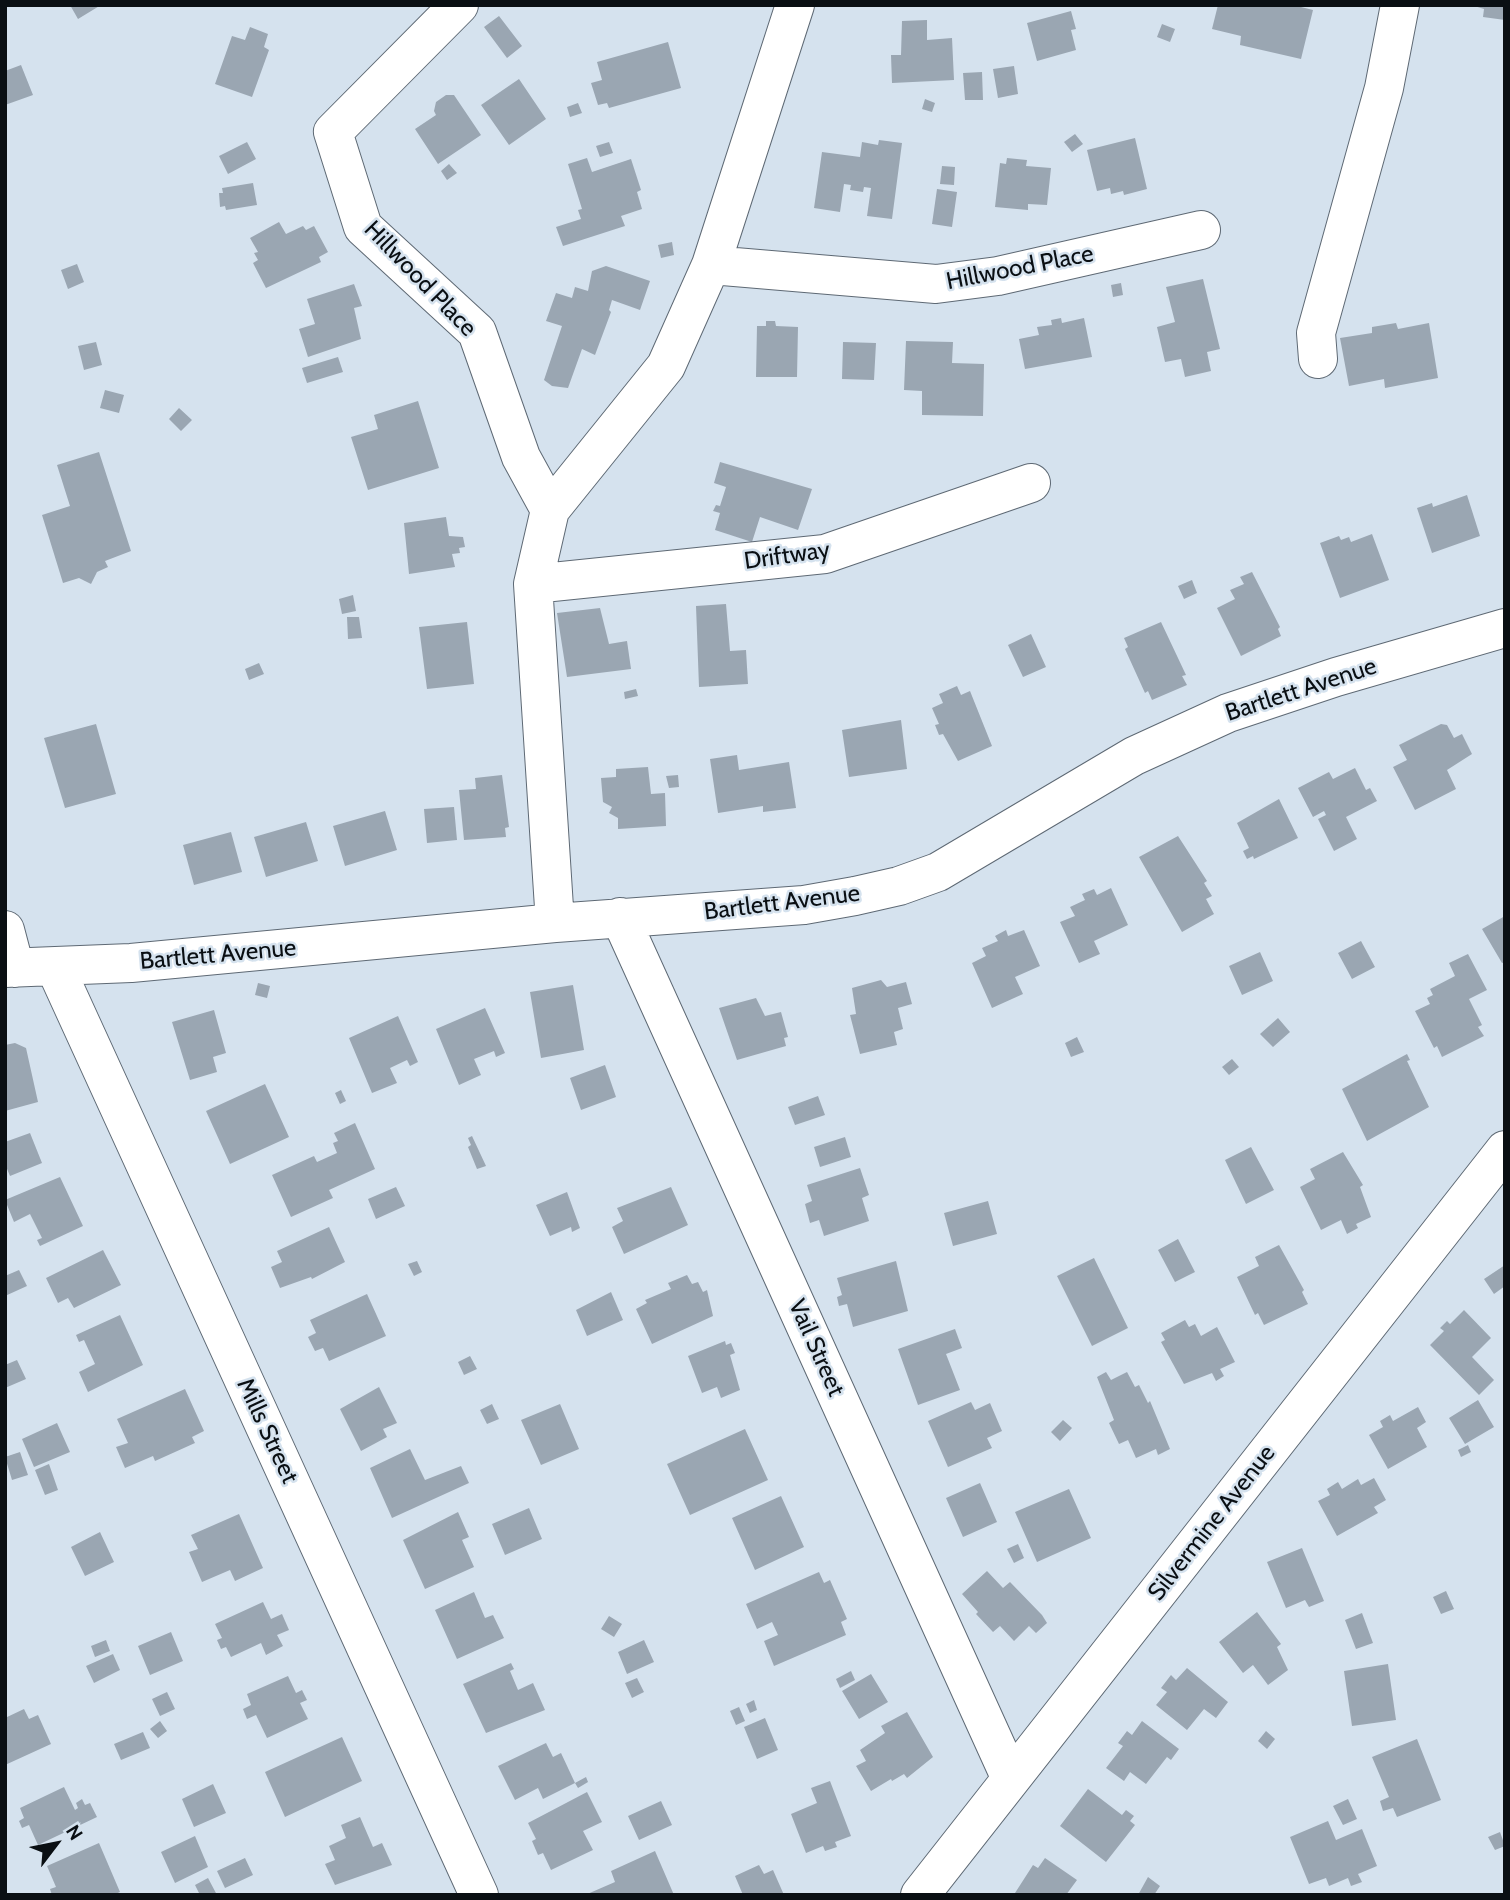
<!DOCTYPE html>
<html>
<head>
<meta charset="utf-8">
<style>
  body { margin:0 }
  #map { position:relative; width:1510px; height:1900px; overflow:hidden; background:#d5e2ee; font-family:Cabin,sans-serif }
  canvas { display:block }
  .frame { position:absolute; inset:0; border:7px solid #0a0f13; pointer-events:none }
  .north { position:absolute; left:21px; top:1809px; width:70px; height:70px; -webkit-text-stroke:5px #d5e2ee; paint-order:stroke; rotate:58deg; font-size:19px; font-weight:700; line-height:28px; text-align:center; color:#0a0f13 }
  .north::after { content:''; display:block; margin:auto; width:24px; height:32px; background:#0a0f13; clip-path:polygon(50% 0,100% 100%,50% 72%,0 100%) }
</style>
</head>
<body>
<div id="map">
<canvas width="1510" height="1900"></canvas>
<div class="frame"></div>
<div class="north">N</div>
</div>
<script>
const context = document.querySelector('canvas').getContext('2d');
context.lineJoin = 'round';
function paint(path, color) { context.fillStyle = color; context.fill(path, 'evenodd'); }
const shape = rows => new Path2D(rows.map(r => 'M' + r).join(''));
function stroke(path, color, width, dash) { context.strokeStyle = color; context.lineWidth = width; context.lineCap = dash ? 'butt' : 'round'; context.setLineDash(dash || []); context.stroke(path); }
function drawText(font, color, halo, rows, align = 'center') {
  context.font = font + ' Cabin,sans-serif'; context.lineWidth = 5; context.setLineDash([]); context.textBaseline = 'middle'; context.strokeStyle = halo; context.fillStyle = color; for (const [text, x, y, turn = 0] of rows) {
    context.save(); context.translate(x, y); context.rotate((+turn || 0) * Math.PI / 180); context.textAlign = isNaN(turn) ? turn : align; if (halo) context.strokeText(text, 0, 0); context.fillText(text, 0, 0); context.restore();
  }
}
const building = shape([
  [70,5,101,5,78,19],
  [1218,5,1293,5,1313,10,1301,59,1240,45,1241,36,1212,29],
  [1471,5,1505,5,1505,20,1483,17,1484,9],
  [1071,11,1076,29,1071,30,1076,50,1037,61,1027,23],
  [499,16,522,46,507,58,484,27],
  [927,20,927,40,952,38,954,80,892,83,891,55,901,55,902,21],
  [1162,24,1175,29,1170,42,1157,37],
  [250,27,268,34,264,47,269,50,252,97,215,84,232,36,245,40],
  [668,42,681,88,609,108,607,103,598,105,591,83,602,80,597,62],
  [21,65,33,95,5,105,5,71],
  [1014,66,1018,94,998,98,993,69],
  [982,72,983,100,965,100,963,73],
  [519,79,546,119,509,145,481,105],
  [446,95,454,95,481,135,438,164,415,129,436,115,434,111,436,102],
  [925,99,935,103,932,112,922,109],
  [578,103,582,113,570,117,567,107],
  [1075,134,1083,144,1072,152,1064,142],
  [1135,138,1147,189,1124,195,1123,191,1111,194,1110,188,1097,191,1087,150],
  [879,140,902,143,892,219,867,216,871,188,864,187,863,192,850,190,851,185,844,184,840,212,814,208,822,152,860,157,862,142,878,145],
  [247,142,256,159,228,174,219,156],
  [609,142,613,153,600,157,596,146],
  [587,158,592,172,631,159,641,190,637,192,642,209,621,216,625,226,563,246,556,227,581,219,578,210,582,209,568,164],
  [1007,158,1027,160,1026,166,1051,168,1047,205,1028,204,1028,210,995,207,1000,163,1006,164],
  [449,164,457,173,447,180,441,171],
  [942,166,955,167,954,185,940,184],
  [253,183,257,205,226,210,225,206,220,207,219,193,223,193,222,188],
  [937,189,957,192,952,227,932,224],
  [279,222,286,234,303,226,306,230,314,226,328,252,319,257,321,262,266,288,253,263,258,260,254,253,258,252,250,238],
  [672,242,674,255,661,258,658,245],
  [77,264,84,282,68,289,61,270],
  [606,266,650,281,640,310,612,300,609,310,611,312,595,355,582,349,568,388,552,386,544,380,562,326,546,321,556,293,572,298,575,287,588,291,592,271],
  [1203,279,1220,349,1207,352,1211,371,1185,377,1181,359,1165,362,1157,327,1175,322,1166,287],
  [1121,283,1123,295,1113,297,1111,285],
  [354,284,362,306,354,308,361,339,308,357,299,329,315,324,307,299],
  [1061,318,1062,323,1084,318,1092,357,1025,369,1019,339,1039,335,1037,327,1052,325,1051,320],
  [766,321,775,321,776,326,798,327,797,377,756,377,757,326,766,326],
  [1396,323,1398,329,1429,323,1438,378,1385,388,1384,379,1349,386,1340,338,1372,333,1372,327],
  [906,341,953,342,952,363,984,364,983,416,922,415,922,391,904,390],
  [96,342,102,365,84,370,78,346],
  [843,342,876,343,874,380,842,379],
  [338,357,343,372,307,383,302,368],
  [105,390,124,395,119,413,100,408],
  [418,401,439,468,368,490,351,437,378,429,374,415],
  [179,408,192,420,181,431,169,419],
  [99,452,131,551,105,561,108,567,97,572,91,584,79,578,63,583,42,515,70,506,57,465],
  [720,462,812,489,798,530,760,517,752,542,715,530,720,513,713,511,716,505,720,506,726,487,714,483],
  [1467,495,1480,536,1432,553,1417,508,1432,503,1433,507],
  [446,517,449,536,463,537,465,547,459,548,460,553,452,554,455,567,409,574,404,523],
  [1372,534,1389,580,1340,598,1320,543,1339,536,1341,540,1349,537,1351,542],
  [1252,572,1280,627,1278,629,1281,636,1241,656,1217,608,1235,599,1230,590,1244,584,1240,577],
  [1192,580,1197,593,1184,599,1178,586],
  [353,595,356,611,342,614,339,599],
  [726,604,730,651,746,650,748,684,699,687,696,606],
  [600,608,609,644,627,641,631,669,567,677,557,613],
  [347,617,359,617,362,638,348,639],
  [467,622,474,684,427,689,419,627],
  [1161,622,1186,675,1182,676,1187,685,1152,700,1148,691,1145,693,1125,649,1128,647,1124,638],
  [1031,634,1046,667,1023,677,1008,645],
  [259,663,264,674,249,680,245,669],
  [957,686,961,695,970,691,992,746,958,761,943,734,939,735,935,725,939,724,932,708,943,703,939,694],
  [636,689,638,696,625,699,624,692],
  [901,720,907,769,849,777,842,730],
  [96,724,116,794,65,808,44,738],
  [1441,724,1447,725,1454,738,1462,734,1472,754,1447,770,1456,789,1415,810,1393,767,1407,760,1399,745],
  [737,755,739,770,789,762,796,808,763,812,763,806,718,813,710,759],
  [648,767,651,794,665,793,666,826,618,829,618,818,609,813,612,807,603,802,601,778,616,777,616,769],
  [1355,768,1366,790,1370,788,1377,801,1346,817,1357,839,1334,851,1318,819,1326,815,1324,811,1313,817,1298,788,1329,772,1333,779],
  [502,775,509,827,505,828,506,837,464,840,459,790,476,789,475,778],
  [678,775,679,787,669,788,666,776],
  [1279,799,1298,838,1254,859,1253,856,1247,859,1243,851,1249,848,1237,823],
  [454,807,457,840,427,843,424,809],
  [385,811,397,850,345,866,333,826],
  [306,822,318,861,266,877,254,837],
  [231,832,242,872,194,885,183,845],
  [1178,836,1207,881,1204,883,1212,896,1206,899,1214,914,1182,932,1139,857],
  [1111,888,1128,925,1094,941,1100,954,1079,963,1060,922,1075,916,1070,907,1085,900,1082,894,1094,889,1097,895],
  [1505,916,1505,962,1502,963,1482,929],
  [1006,930,1008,936,1024,930,1040,966,1015,977,1023,994,992,1008,972,963,986,956,982,948,998,941,995,936],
  [1361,941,1375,967,1352,979,1338,953],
  [1260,952,1273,981,1242,995,1229,966],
  [1468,954,1487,990,1469,999,1482,1025,1478,1027,1484,1036,1442,1057,1437,1046,1434,1048,1415,1011,1430,1004,1427,998,1433,995,1430,989,1455,976,1449,963],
  [881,980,887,987,906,982,912,1004,898,1008,903,1029,894,1032,897,1045,860,1054,850,1015,856,1014,852,988],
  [258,983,270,986,267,998,255,995],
  [573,985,584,1050,541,1058,530,992],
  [756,998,765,1016,781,1012,788,1037,784,1038,786,1046,737,1060,719,1008],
  [485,1008,505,1053,496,1057,494,1051,474,1059,481,1075,459,1085,436,1029],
  [214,1010,226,1053,213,1057,217,1072,190,1080,172,1022],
  [398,1016,418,1062,410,1066,407,1060,390,1068,397,1083,372,1093,349,1038],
  [1278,1018,1290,1032,1273,1047,1260,1034],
  [1077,1037,1084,1052,1071,1057,1065,1043],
  [15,1043,26,1048,38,1102,5,1111,5,1045],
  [1407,1054,1410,1060,1407,1061,1429,1107,1367,1141,1342,1089],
  [1232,1059,1239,1067,1229,1075,1222,1067],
  [605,1065,616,1097,581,1110,570,1078],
  [265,1084,289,1137,230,1164,206,1111],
  [341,1090,346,1101,340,1104,335,1093],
  [818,1096,825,1115,795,1125,788,1107],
  [355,1123,375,1169,329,1190,333,1198,291,1217,272,1175,314,1156,317,1162,337,1153,333,1143,338,1141,334,1133],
  [30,1133,42,1163,10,1176,5,1164,5,1142],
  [472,1136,486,1166,477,1169,468,1147,471,1145,468,1138],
  [845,1137,851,1157,820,1167,814,1147],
  [1251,1147,1274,1190,1246,1204,1225,1160],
  [1343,1152,1363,1185,1360,1187,1371,1217,1356,1224,1358,1228,1347,1234,1341,1220,1321,1230,1300,1187,1315,1179,1310,1169],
  [860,1168,869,1195,862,1198,869,1221,824,1236,819,1220,810,1223,805,1204,812,1201,807,1185],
  [60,1177,83,1226,40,1246,37,1240,42,1238,30,1214,14,1222,5,1200],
  [396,1187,405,1206,376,1219,368,1199],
  [671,1187,688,1225,624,1254,612,1227,623,1221,617,1208],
  [567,1192,580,1228,572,1232,571,1227,550,1236,536,1205],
  [988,1201,997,1234,953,1246,944,1213],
  [329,1227,345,1262,312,1279,311,1277,280,1288,271,1267,282,1262,277,1251],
  [1178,1239,1195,1272,1175,1282,1158,1250],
  [1279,1245,1304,1290,1302,1292,1308,1304,1264,1325,1258,1313,1255,1315,1237,1277,1259,1266,1255,1257],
  [103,1250,121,1285,74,1308,68,1298,58,1303,46,1278],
  [1094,1258,1128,1328,1092,1346,1057,1276],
  [417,1261,422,1272,414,1276,408,1264],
  [896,1261,908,1311,853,1327,847,1304,839,1306,837,1297,842,1295,837,1278],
  [1505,1265,1505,1286,1494,1294,1484,1279],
  [19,1270,27,1286,5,1296,5,1276],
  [687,1275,692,1284,698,1282,703,1292,707,1290,713,1316,652,1344,636,1309,647,1303,645,1300,671,1289,668,1283],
  [611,1292,623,1320,587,1336,576,1310],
  [367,1294,386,1336,329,1361,323,1348,315,1351,308,1337,316,1333,310,1320],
  [1464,1310,1491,1338,1472,1357,1494,1380,1479,1395,1430,1345,1444,1331,1440,1328,1447,1321,1450,1324],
  [120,1315,143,1365,88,1392,79,1372,95,1364,84,1340,79,1342,76,1335],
  [1185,1320,1189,1327,1195,1324,1201,1336,1217,1327,1235,1362,1220,1369,1224,1376,1216,1381,1212,1373,1184,1384,1161,1342,1165,1340,1161,1333],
  [955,1329,962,1348,946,1354,960,1390,918,1405,898,1349],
  [725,1341,726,1345,731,1343,735,1353,730,1355,740,1390,721,1398,717,1387,702,1393,688,1356],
  [470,1356,477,1369,464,1375,458,1362],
  [17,1360,26,1379,5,1388,5,1365],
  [1106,1372,1111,1380,1127,1372,1135,1387,1139,1385,1148,1403,1150,1401,1170,1449,1158,1455,1156,1449,1136,1458,1128,1440,1119,1444,1109,1423,1114,1420,1097,1377],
  [379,1387,397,1423,383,1429,387,1437,361,1451,340,1409],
  [185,1389,204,1431,192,1437,195,1443,155,1461,153,1456,125,1468,116,1447,128,1443,117,1419],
  [1478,1400,1494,1427,1465,1444,1449,1418],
  [971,1402,975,1410,990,1403,1002,1431,987,1438,992,1448,948,1467,928,1421],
  [492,1404,499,1419,487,1424,480,1410],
  [560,1404,579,1449,541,1465,521,1420],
  [1418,1407,1426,1422,1417,1428,1427,1447,1388,1469,1369,1435,1383,1427,1380,1421,1390,1415,1393,1421],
  [1063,1420,1072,1428,1060,1441,1051,1432],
  [57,1423,70,1452,34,1467,22,1439],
  [745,1429,768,1480,690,1515,667,1464],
  [1468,1445,1471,1452,1461,1457,1458,1450],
  [410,1449,425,1480,461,1466,469,1483,392,1518,370,1468],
  [20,1452,28,1475,12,1480,5,1457],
  [49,1464,58,1490,45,1495,35,1470],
  [1374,1478,1386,1500,1374,1507,1378,1513,1337,1536,1318,1501,1330,1495,1327,1489,1338,1482,1342,1489,1358,1479,1361,1485],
  [980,1483,997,1522,963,1537,946,1498],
  [1069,1489,1091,1538,1037,1562,1015,1512],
  [781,1496,804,1547,755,1570,732,1518],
  [529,1508,542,1539,505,1555,492,1524],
  [458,1512,469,1537,462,1540,474,1567,425,1589,403,1540],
  [239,1514,263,1568,235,1581,230,1570,202,1582,189,1552,198,1549,191,1535],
  [100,1532,114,1562,85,1576,71,1547],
  [1018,1544,1024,1558,1014,1563,1007,1549],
  [1302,1548,1324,1601,1309,1607,1305,1600,1286,1608,1267,1562],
  [987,1571,1003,1588,1010,1582,1042,1615,1047,1623,1036,1633,1029,1626,1014,1641,1000,1626,993,1632,976,1614,978,1612,962,1594],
  [819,1572,824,1583,830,1580,847,1619,841,1622,846,1635,774,1666,764,1641,778,1635,772,1622,757,1629,746,1604],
  [1446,1591,1454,1609,1441,1614,1433,1597],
  [474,1592,485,1618,493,1615,504,1638,457,1659,435,1610],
  [263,1602,271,1619,282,1614,289,1630,277,1635,283,1646,266,1655,261,1643,231,1657,226,1647,221,1649,217,1640,222,1638,215,1624],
  [1257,1612,1281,1644,1277,1647,1288,1670,1268,1685,1253,1665,1243,1673,1219,1642],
  [1362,1613,1373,1643,1356,1649,1345,1620],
  [609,1616,622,1624,614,1637,601,1629],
  [171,1632,183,1661,150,1675,138,1646],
  [106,1640,110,1651,95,1657,91,1646],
  [644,1640,654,1662,627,1674,618,1652],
  [113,1654,120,1670,94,1683,86,1666],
  [511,1663,514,1669,510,1671,518,1690,533,1683,545,1710,486,1733,463,1684],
  [1388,1664,1396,1720,1352,1726,1344,1671],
  [1187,1668,1228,1702,1216,1718,1204,1709,1187,1730,1156,1705,1167,1692,1161,1688,1171,1675,1176,1680],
  [851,1671,855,1680,840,1688,836,1679],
  [871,1674,888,1702,859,1719,842,1691],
  [288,1676,296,1693,302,1690,307,1700,300,1703,308,1719,267,1738,256,1715,247,1719,243,1709,251,1705,247,1694],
  [637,1678,644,1692,632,1698,625,1683],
  [167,1692,175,1709,160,1716,152,1699],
  [754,1700,757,1710,750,1713,746,1704],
  [739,1707,745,1721,736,1725,730,1711],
  [24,1709,29,1719,38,1715,51,1744,5,1765,5,1718],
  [907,1712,933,1757,907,1778,904,1774,892,1781,891,1779,871,1791,856,1766,866,1761,860,1750,885,1733,881,1726],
  [765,1718,778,1750,757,1759,744,1727],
  [160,1721,167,1731,158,1738,150,1729],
  [1142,1721,1179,1749,1171,1760,1167,1757,1146,1784,1130,1772,1124,1781,1106,1768,1123,1746,1118,1743,1127,1731,1132,1735],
  [1266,1731,1275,1739,1267,1749,1258,1741],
  [143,1732,150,1748,121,1760,114,1744],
  [342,1737,362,1781,285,1817,265,1772],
  [1417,1739,1441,1800,1397,1817,1393,1808,1383,1811,1380,1801,1389,1797,1372,1757],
  [546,1743,553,1757,561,1753,575,1783,586,1777,588,1782,578,1788,575,1783,543,1799,538,1788,515,1800,498,1766],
  [830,1781,851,1836,835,1842,837,1847,825,1851,823,1846,806,1853,791,1814,817,1803,811,1788],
  [213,1784,226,1813,194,1827,182,1799],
  [64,1787,75,1810,78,1808,76,1803,82,1799,85,1805,90,1803,97,1817,38,1845,29,1825,22,1828,19,1821,24,1818,20,1808],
  [1088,1789,1122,1815,1126,1810,1134,1816,1130,1821,1135,1825,1106,1862,1060,1826],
  [587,1792,602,1822,583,1831,593,1850,551,1870,543,1853,538,1855,532,1841,536,1839,528,1823],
  [1348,1799,1357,1819,1343,1825,1333,1806],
  [661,1801,672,1825,639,1840,628,1816],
  [360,1817,373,1847,382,1843,392,1865,335,1885,325,1864,335,1860,329,1846,346,1838,341,1825],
  [1328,1821,1336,1840,1362,1829,1377,1866,1358,1874,1362,1882,1351,1886,1348,1878,1329,1886,1326,1878,1309,1884,1290,1837],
  [1500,1832,1505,1846,1495,1850,1488,1837],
  [195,1836,208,1867,175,1883,161,1852],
  [99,1843,120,1892,113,1895,52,1895,50,1889,56,1887,47,1866],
  [655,1851,674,1895,585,1895,615,1882,611,1871],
  [245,1858,253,1875,225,1888,217,1871],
  [1045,1858,1077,1880,1066,1895,1015,1893,1033,1865,1038,1868],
  [759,1865,764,1874,773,1870,784,1895,743,1895,735,1876],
  [1148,1877,1160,1886,1154,1895,1138,1895],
  [208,1878,217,1895,200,1895,195,1885]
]);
const minor = shape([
  [459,5,333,132,363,227,477,332,521,457,550,510,533,584,555,923],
  [711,265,936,284,998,276,1201,230],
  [1318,359,1316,333,1384,88,1400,5],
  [550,510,666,366,711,265,795,5],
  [533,584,825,554,1031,483],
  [620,917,1011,1779],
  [5,930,15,968],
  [55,967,479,1895],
  [5,968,131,963,555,923,804,905,855,896,899,886,938,872,1134,756,1228,713,1336,677,1505,628],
  [920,1895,1505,1150]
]);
const streetNames = [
  ["Hillwood Place",1020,268,-11],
  ["Hillwood Place",420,279,46],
  ["Driftway",787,556,-8],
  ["Bartlett Avenue",1301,690,-18],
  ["Bartlett Avenue",782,903,-7],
  ["Bartlett Avenue",218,955,-5],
  ["Vail Street",816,1348,66],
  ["Mills Street",267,1431,65],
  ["Silvermine Avenue",1212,1523,-52]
];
paint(building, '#9aa6b2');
stroke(minor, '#5e6974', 40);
stroke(minor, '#fff', 38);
drawText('24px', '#0a0f13', '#d5e2ee', streetNames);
</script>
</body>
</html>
